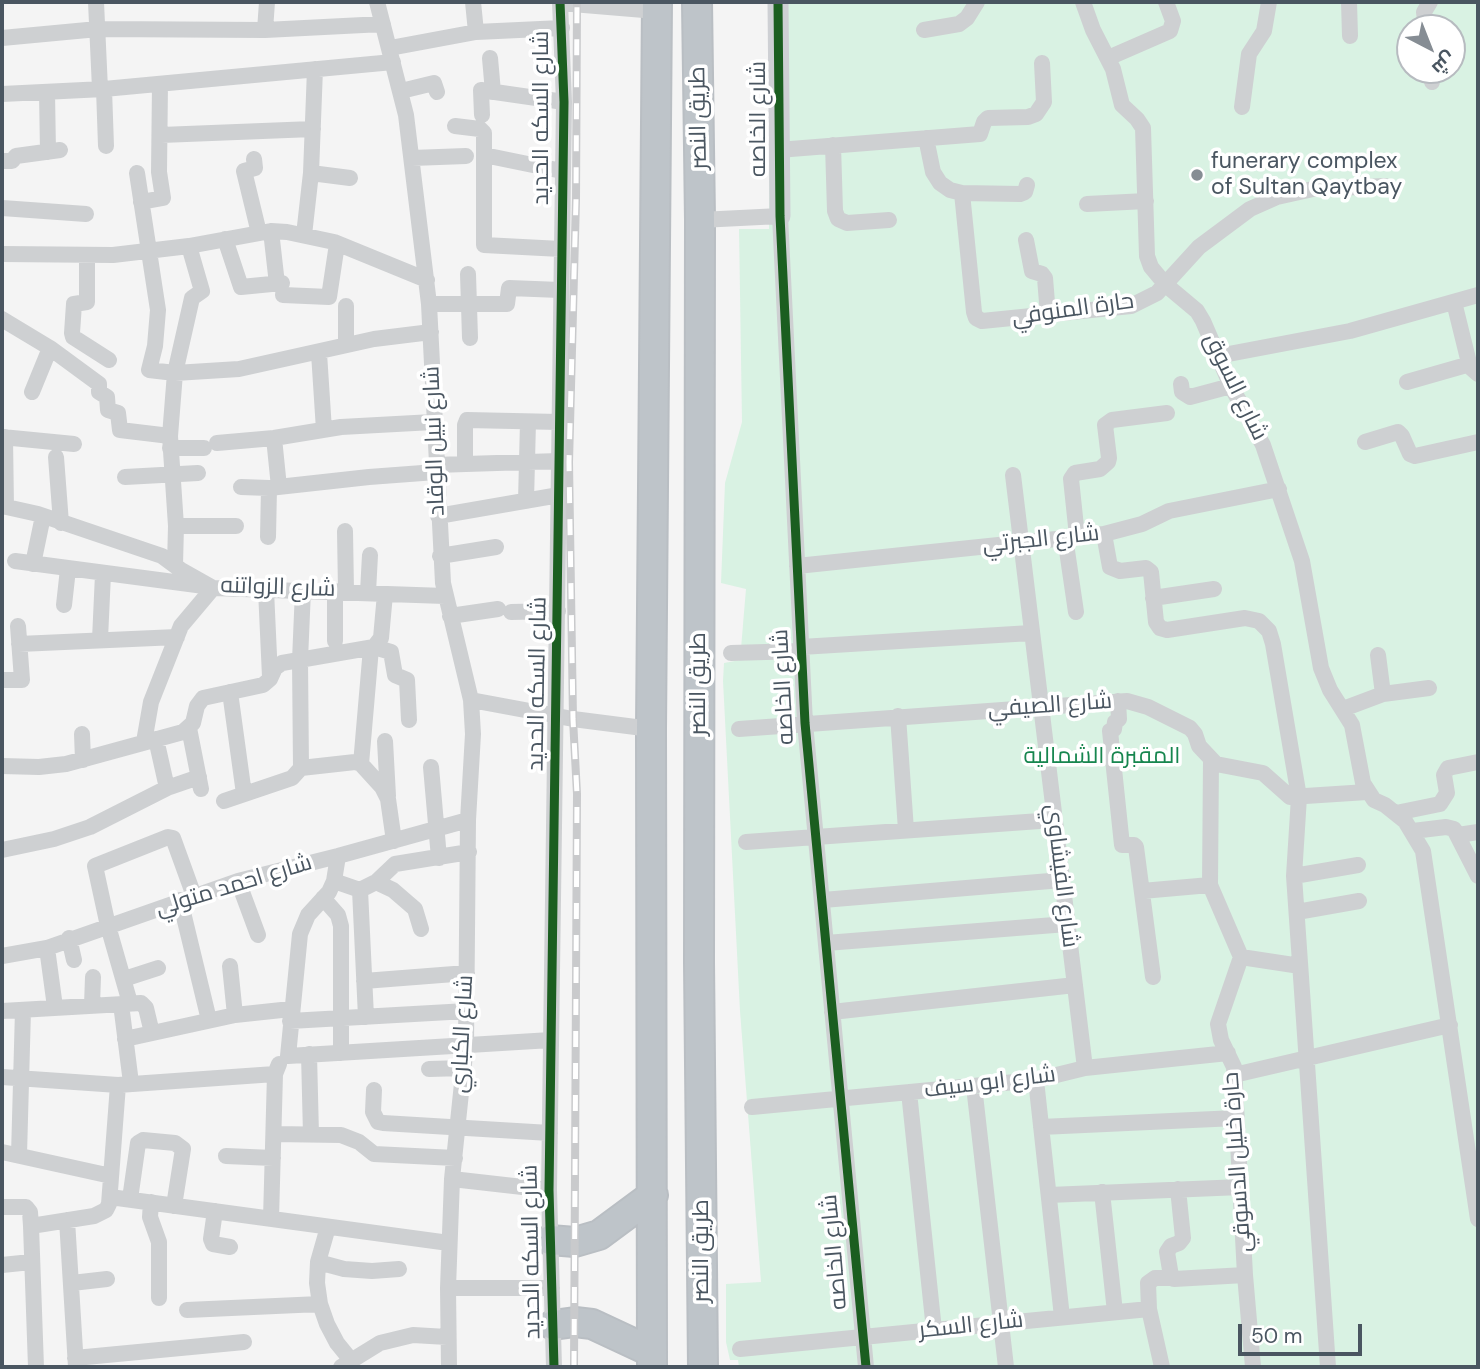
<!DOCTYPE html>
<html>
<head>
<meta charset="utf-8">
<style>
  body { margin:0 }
  #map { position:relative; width:1480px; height:1369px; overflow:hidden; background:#f4f4f4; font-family:"DM Sans",Cairo,sans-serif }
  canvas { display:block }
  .frame { position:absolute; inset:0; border:4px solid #4a5661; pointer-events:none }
  .north { position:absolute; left:1396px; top:14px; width:70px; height:70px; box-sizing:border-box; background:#fff; border:2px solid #b7bbc0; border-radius:50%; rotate:138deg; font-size:19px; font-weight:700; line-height:28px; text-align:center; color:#4a5661 }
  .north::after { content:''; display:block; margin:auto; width:24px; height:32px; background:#868d94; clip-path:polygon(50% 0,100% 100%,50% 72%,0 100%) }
  .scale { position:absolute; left:1238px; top:1324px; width:124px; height:32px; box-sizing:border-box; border:4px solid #4a5661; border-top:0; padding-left:9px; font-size:21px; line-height:24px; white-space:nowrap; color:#4a5661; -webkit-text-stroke:5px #fff; paint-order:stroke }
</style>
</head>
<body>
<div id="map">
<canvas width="1480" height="1369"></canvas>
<div class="frame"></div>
<div class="north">ش</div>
<div class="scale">50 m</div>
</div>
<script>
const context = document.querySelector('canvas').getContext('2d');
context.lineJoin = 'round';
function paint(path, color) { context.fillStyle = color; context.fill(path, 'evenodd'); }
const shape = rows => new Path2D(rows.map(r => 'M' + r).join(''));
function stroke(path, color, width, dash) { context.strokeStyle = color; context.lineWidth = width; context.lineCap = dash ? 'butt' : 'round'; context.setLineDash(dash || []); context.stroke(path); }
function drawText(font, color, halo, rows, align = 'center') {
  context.font = font + ' "DM Sans",Cairo,sans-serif'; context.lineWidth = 7; context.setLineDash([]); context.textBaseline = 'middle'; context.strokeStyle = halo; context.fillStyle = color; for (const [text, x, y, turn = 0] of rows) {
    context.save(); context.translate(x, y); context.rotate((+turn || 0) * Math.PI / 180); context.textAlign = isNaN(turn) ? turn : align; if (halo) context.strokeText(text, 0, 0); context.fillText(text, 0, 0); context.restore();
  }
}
const green = shape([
  [770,2,1478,2,1478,1367,739,1367,738,1360,730,1360,726,1342,726,1284,761,1282,740,1011,723,681,724,663,740,660,746,589,721,583,725,483,742,422,739,229,769,229],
  [1410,28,1452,28,1452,70,1410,70]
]);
const street = shape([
  [96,2,100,89],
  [377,2,406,115,429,304,443,583,471,700,573,719,651,729],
  [473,2,476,32],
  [1083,2,1093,30,1113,69,1122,105,1137,119,1143,128,1147,256,1151,267,1166,285,1197,311,1203,321,1231,386,1263,445,1302,561,1321,668,1330,690,1352,725,1363,783,1374,800,1385,805,1405,821,1423,851,1478,1219],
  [1349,2,1350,36],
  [560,3,656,11],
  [1426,28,1424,12,1430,2],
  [265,30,267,2],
  [924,30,959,24,967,18,977,2],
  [2,38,98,29,265,30,383,24],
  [390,48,476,32,562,28],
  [490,58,493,92],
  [1108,58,1170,31,1173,21,1166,2],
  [1430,70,1432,82],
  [104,89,106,146],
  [401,91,434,83,437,92],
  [47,92,48,152],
  [2,94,104,89,393,62],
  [1242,107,1249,54,1264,31,1269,2],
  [482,115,481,90,564,102],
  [455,126,480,129,484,133,484,245,561,249],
  [161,135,313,129],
  [926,138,933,172,940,183,950,190,962,193,1020,194,1025,192,1027,185],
  [833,145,835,211,838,219,847,223,889,220],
  [778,150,980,134,984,122,988,118,1028,117,1036,114,1044,102,1042,63],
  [484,155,562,171],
  [412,158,466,156],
  [254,159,255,168,244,171,259,233],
  [2,161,12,161,16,156,60,150],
  [137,173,158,310,155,346,149,370,175,373,239,369,374,339,431,332],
  [311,173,350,178],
  [962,193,974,312,976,318,982,321,1131,306,1157,293,1199,247,1250,209,1277,197,1313,189,1385,186],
  [141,202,163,198,159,172,160,84],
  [1087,204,1146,201],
  [2,208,86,214],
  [700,220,780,216,805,723,866,1367],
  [271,231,277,284],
  [304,235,311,173,315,69],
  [225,239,241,287,282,283],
  [1026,240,1032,271,1042,274,1045,278,1048,315],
  [2,254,113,255,189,246,271,231,287,232,334,242,427,280],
  [87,255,87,302,74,304,72,333,73,337,109,360],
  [468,274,470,338],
  [283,295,329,297,337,244],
  [1454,302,1470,367,1478,374],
  [429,304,507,304,509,288,560,290],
  [346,306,346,345],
  [2,319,50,348,99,384,99,392,107,397,108,410,118,413,120,430,170,436],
  [319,353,324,430],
  [1218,356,1350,331,1478,295],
  [1407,382,1470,364],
  [1181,384,1182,392,1190,397,1231,386],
  [32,392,50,348],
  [2,437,74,444],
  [5,437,6,507],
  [274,438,279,487],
  [1365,442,1398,432,1402,436,1410,454,1415,456,1478,442],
  [217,443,274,438,341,427,433,422],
  [170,448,204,448],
  [56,457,61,523],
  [465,464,465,425,467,420,559,422],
  [435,465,559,461],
  [1013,475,1085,1068],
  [125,477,198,473],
  [241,487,269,488,369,477,436,472],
  [526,501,528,422],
  [2,506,38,514,162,556,181,570,213,588,445,596],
  [438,516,559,495],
  [176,526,236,526],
  [345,531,346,591],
  [1104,534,1110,567,1120,571,1146,568,1151,572,1156,622,1160,628,1167,630,1245,618,1259,621,1269,631,1273,644,1299,797,1294,876,1328,1367],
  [1077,536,1071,479,1075,473,1100,469,1108,462,1109,458,1105,425,1112,420,1167,413],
  [268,537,269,488],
  [1065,537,1076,612],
  [440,556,496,547],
  [15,561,204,586],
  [33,564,43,516],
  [175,565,176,526,170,436,175,373,192,298,202,291,189,246],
  [797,566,1104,534,1142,524,1169,511,1279,489],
  [266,590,270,677],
  [335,591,335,641],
  [368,592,370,555],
  [1153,598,1214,589],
  [64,605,68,569],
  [511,612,558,611],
  [450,616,498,609],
  [100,639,103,574],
  [19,644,177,637],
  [374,647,391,652,395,675,407,680,409,720],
  [801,647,1031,633],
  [731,653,801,651],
  [1378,655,1383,694],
  [2,680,22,680,18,626],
  [230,692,244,794],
  [1118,701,1119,719,1115,722,1114,729,1110,731,1122,845,1134,845,1136,847,1153,977],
  [1343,709,1383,694,1429,688],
  [898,716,906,830],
  [189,728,201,789],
  [739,729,1127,701,1148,707,1190,728,1195,734,1199,746,1216,764,1263,773,1290,797,1367,792],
  [82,734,83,760],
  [156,739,167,788],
  [385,741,388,796],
  [144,742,151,702,181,626,213,588],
  [1211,760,1210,885,1241,957,1218,1024,1221,1040,1234,1067,1245,1275,1253,1367],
  [361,764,371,648],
  [2,766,39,767,66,764,183,732,193,723,197,706,203,698,263,685,270,679,275,668,282,663,374,647,381,638,385,594],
  [431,767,439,858],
  [301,768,355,762,361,764,382,787,388,799,394,841],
  [224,801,292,778,301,768,300,660,303,590],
  [1396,813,1440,804,1447,793,1444,775,1448,768,1478,762],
  [1413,831,1446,827,1454,829,1478,876],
  [1458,835,1478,832],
  [746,842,1054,820],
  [2,850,54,839,90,827,167,788,199,777],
  [1294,876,1358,865],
  [238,881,258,935],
  [334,881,360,890,376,882,395,864,469,852],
  [376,882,393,890,415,909,421,929],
  [360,890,366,1017],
  [1142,891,1210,885],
  [323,898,338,915,341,926,341,1053],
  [180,900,209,1020],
  [823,900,1062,880],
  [1297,912,1359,901],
  [69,938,74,960],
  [826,943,1067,924],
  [47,948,55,1007],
  [2,956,47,948,238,881,338,856,468,820],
  [1241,957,1300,966],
  [230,966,235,1015],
  [124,979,158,968],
  [364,981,467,973],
  [130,1003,108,926,95,866,168,837,173,838,194,896],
  [121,1004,131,1083],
  [92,1005,93,977],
  [2,1011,141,1003,146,1008,152,1033],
  [832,1012,1075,985],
  [290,1021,467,1011],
  [125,1039,235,1015,291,1009],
  [309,1054,311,1135],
  [288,1056,551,1040],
  [288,1056,300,934,308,915,329,892,334,881,338,856],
  [429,1069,464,1068],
  [1234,1075,1450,1025],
  [2,1077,118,1085,275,1074],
  [1036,1080,1062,1317],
  [974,1086,1006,1367],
  [374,1090,373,1112,378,1122,383,1123,550,1133],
  [909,1092,934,1330],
  [752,1107,1036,1080,1085,1068,1228,1053],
  [1041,1127,1236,1118],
  [274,1134,341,1135,359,1142,374,1154,455,1158],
  [2,1152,111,1176],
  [19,1155,23,1010],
  [226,1156,273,1158],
  [452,1179,549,1190],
  [1178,1189,1183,1238,1179,1243,1171,1246,1167,1252,1171,1276,1174,1279,1245,1275],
  [1102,1192,1115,1312],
  [1049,1195,1241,1187],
  [110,1197,449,1243],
  [130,1199,138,1143,143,1140,175,1143,183,1149,174,1206],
  [151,1202,150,1217,159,1242,159,1298],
  [2,1207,26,1207,30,1212,31,1226],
  [215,1211,211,1239,213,1244,230,1247],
  [271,1219,275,1074,279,1064],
  [67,1220,76,1367],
  [328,1227,318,1262,317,1283,320,1304,327,1324,337,1343,350,1359],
  [318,1262,344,1269,372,1271,399,1269],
  [2,1265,31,1262],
  [72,1283,107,1279],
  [448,1288,552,1288],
  [1149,1309,1162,1367],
  [187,1310,320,1304],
  [740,1349,1149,1309,1148,1283,1155,1278,1172,1278],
  [75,1358,244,1342],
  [36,1367,31,1226,94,1216,106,1210,109,1204,118,1085],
  [341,1367,380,1343,413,1335,447,1337],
  [449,1367,448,1288,452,1179,466,1045,468,820,473,734,471,700],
  [554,1367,549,1190,564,102,560,2]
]);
const secondary = shape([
  [778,2,780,216]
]);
const highway = shape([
  [697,2,700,220,699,962,703,1367],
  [550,1240,575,1242,599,1235,653,1195],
  [553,1325,575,1322,592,1324,652,1352],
  [652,1367,651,729,657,2]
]);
const rail = shape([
  [574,1367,577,794,573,719,569,462,576,200,577,2]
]);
const cycleway = shape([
  [778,2,780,216,805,723,866,1367],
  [554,1367,549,1190,564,102,560,2]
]);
const markers = [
  [1197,175,7,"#868d94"]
];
const streetNames = [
  ["شارع السكه الحديد",542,118,-90],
  ["طريق النصر",699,118,-91],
  ["شارع الخاصه",759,119,-90],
  ["حارة المنوفي",1073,310,-8],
  ["شارع السوق",1235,387,64],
  ["شارع نبيل الوقاد",435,441,-92],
  ["شارع الجبرتي",1041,540,-6],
  ["شارع الزواتنه",278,588,2],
  ["شارع السكه الحديد",538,684,-89],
  ["طريق النصر",699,684,-90],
  ["شارع الخاصه",784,687,-93],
  ["شارع الصيفي",1050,706,-4],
  ["شارع الفيشاوي",1061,876,83],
  ["شارع احمد متولي",234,886,-17],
  ["شارع الكباري",463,1034,-87],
  ["شارع ابو سيف",990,1083,-7],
  ["حارة خليل الدسوقي",1238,1162,-94],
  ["طريق النصر",702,1251,-90],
  ["شارع السكه الحديد",532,1252,-91],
  ["شارع الخاصه",835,1252,-95],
  ["شارع السكر",971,1326,-6]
];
const poiNames = [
  ["funerary complex",1211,162],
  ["of Sultan Qaytbay",1211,188]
];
const parkNames = [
  ["المقبرة الشمالية",1102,757]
];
paint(green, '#d9f2e3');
stroke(highway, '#b9bec3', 32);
stroke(street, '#ced0d2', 16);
stroke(secondary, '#ced0d4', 21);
stroke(highway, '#bec4c9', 28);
stroke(rail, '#c9cacc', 8);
stroke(rail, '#fff', 5, [16]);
stroke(cycleway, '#1b5e20', 9);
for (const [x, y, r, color] of markers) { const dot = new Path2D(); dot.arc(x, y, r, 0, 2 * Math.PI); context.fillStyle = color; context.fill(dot); stroke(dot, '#fff', 2.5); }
drawText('23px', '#4a5661', '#fff', streetNames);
drawText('23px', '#4a5661', '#fff', poiNames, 'left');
drawText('23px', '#17864f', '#fff', parkNames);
</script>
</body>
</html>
